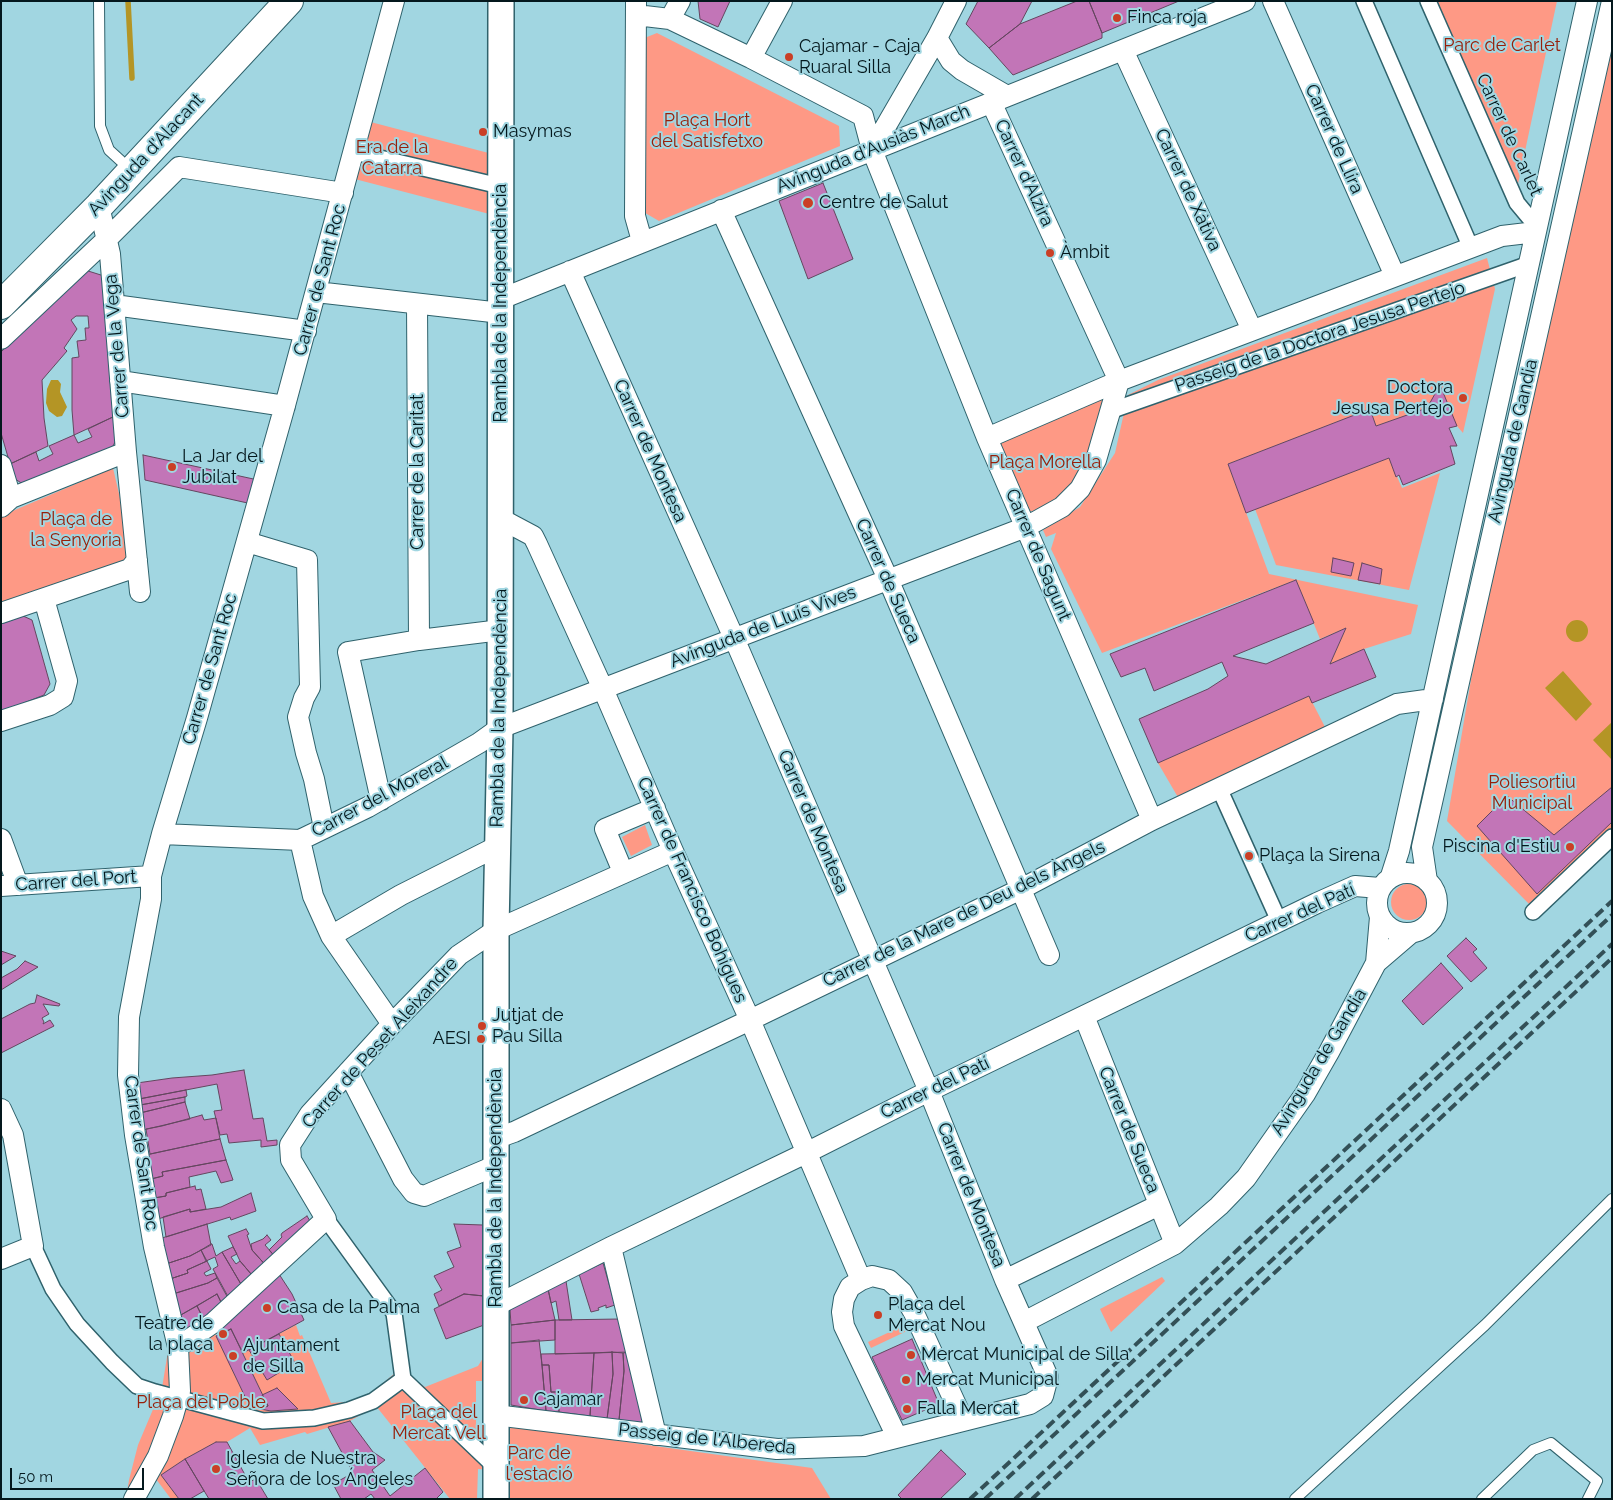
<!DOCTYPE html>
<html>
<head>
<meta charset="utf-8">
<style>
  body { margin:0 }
  #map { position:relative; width:1613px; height:1500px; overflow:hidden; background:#a1d6e1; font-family:Raleway,sans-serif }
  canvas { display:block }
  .frame { position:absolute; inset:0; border:2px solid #04181d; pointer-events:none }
  .scale { position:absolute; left:10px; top:1468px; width:134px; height:22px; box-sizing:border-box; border:2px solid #04181d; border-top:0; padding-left:6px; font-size:15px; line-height:18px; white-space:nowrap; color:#04181d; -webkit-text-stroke:4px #a1d6e1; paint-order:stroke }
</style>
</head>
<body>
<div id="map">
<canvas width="1613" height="1500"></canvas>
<div class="frame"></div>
<div class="scale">50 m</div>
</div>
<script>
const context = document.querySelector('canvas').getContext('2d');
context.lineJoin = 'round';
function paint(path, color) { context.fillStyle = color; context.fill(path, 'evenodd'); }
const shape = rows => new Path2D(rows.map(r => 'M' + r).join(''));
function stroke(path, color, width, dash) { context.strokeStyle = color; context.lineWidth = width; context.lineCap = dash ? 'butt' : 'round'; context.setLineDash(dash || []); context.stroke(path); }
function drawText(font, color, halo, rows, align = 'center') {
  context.font = font + ' Raleway,sans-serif'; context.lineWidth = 4; context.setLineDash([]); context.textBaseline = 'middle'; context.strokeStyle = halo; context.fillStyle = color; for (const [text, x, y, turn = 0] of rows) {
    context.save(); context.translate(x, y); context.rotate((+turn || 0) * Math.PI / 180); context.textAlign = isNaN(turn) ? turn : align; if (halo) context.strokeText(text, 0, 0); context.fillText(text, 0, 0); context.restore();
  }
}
const green = shape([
  [1434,1,1557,1,1518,184],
  [1612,1,1612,830,1531,906,1447,821,1508,462],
  [657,33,839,126,840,146,659,221,640,210,642,39],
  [363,120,500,156,501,217,347,177],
  [1487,258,1495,289,1463,433,1457,426,1427,408,1376,426,1370,409,1228,464,1269,574,1418,605,1411,634,1364,649,1330,664,1346,628,1320,639,1296,580,1102,653,1051,549,1056,533,1046,537,1043,530,1080,507,1115,453,1128,395,1158,380],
  [1109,395,1093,448,1075,487,1057,505,1024,513,996,443],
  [1389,458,1402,488,1440,473,1409,590,1276,565,1255,509],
  [113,468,132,550,124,560,1,603,1,516],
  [1309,696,1325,727,1179,799,1158,763],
  [645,825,652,845,631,856,622,837],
  '1391 902a18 18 0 1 1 36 0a18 18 0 1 1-36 0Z',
  [1162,1277,1165,1281,1111,1332,1100,1309],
  [213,1323,216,1336,249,1405,260,1409,267,1405,243,1353,296,1325,300,1336,302,1335,331,1403,348,1402,352,1405,369,1395,395,1373,412,1378,425,1387,478,1366,485,1355,490,1381,476,1381,476,1452,491,1470,478,1469,477,1499,450,1499,376,1406,350,1421,307,1434,305,1432,260,1445,250,1428,227,1442,216,1442,185,1459,161,1475,179,1499,171,1499,156,1479,126,1499,129,1480,138,1445,162,1388,168,1351,177,1349],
  [907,1324,909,1330,871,1348,868,1342],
  [512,1426,812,1468,831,1499,504,1499,504,1438]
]);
const water = shape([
  [51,380,58,380,61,384,60,392,67,407,62,416,57,417,49,411,46,403,47,389],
  '1566 631a11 11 0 1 1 22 0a11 11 0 1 1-22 0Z',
  [1563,671,1592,704,1576,721,1545,688],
  [1612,722,1612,760,1593,740]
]);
const stream = shape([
  [128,1,132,78]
]);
const building = shape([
  [698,1,730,1,718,27,700,19,698,1],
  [978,1,1032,1,1020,24,989,48,966,24,978,1],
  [1077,1,1089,1,1102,33,1102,38,1013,75,989,48,1020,24,1077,1],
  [1089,1,1179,1,1102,33,1089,1],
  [823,183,853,259,808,279,779,201,823,183],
  [85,270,104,276,115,416,74,435,72,410,72,358,79,357,77,341,86,340,85,328,89,328,88,316,76,316,71,320,77,329,64,348,67,351,42,380,44,418,48,446,10,464,1,433,1,352,85,270],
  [1440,385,1457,426,1449,428,1457,446,1450,446,1455,464,1403,485,1399,475,1396,477,1389,458,1246,513,1228,464,1370,409,1376,426,1427,408,1440,385],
  [115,416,117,438,111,450,23,484,15,479,10,464,36,452,39,461,53,454,49,446,74,435,78,443,92,437,88,429,115,416],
  [143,455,258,480,252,504,145,480,143,455],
  [1333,558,1354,563,1351,576,1331,572,1333,558],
  [1362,563,1382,569,1380,584,1358,580,1362,563],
  [1296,580,1314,623,1233,656,1266,664,1346,628,1330,664,1364,649,1376,677,1312,703,1309,696,1158,763,1139,719,1208,689,1228,676,1222,662,1154,691,1145,668,1121,677,1110,654,1296,580],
  [23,616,32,620,50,684,44,695,1,712,1,624,23,616],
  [1612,787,1612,822,1537,894,1477,826,1507,796,1554,835,1612,787],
  [1466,938,1477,949,1473,952,1487,968,1471,982,1447,956,1466,938],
  [1,951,16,956,1,965,1,951],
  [25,961,38,967,1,990,1,978,17,969,25,961],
  [1441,963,1463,988,1423,1025,1402,1001,1441,963],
  [37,995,60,1004,59,1006,43,1004,49,1014,42,1018,44,1022,43,1024,50,1020,54,1026,1,1053,1,1019,30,1004,35,1003,37,995],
  [244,1070,253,1119,263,1118,267,1141,277,1140,277,1145,261,1147,261,1140,229,1143,227,1134,220,1135,214,1111,222,1110,217,1084,139,1099,137,1083,172,1078,212,1075,244,1070],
  [186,1090,187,1096,185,1097,140,1105,139,1099,186,1090],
  [185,1097,185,1102,140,1113,140,1105,185,1097],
  [185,1102,190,1119,143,1130,140,1113,185,1102],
  [202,1115,204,1120,216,1118,220,1139,150,1154,146,1129,162,1126,202,1115],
  [220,1139,226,1160,162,1172,163,1176,151,1179,146,1155,220,1139],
  [226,1160,233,1180,221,1183,216,1171,189,1177,190,1187,166,1193,166,1196,154,1198,151,1179,163,1176,162,1172,226,1160],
  [195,1186,196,1190,201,1189,206,1209,190,1212,190,1209,158,1219,154,1198,166,1196,166,1193,195,1186],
  [251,1193,256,1211,231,1220,230,1217,166,1237,163,1217,190,1209,190,1212,221,1207,251,1193],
  [307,1216,310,1221,278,1260,269,1250,282,1237,281,1235,282,1233,307,1216],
  [207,1224,211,1245,190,1256,166,1264,162,1238,207,1224],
  [454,1224,483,1225,484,1296,464,1294,439,1306,434,1294,442,1290,434,1276,454,1267,447,1252,461,1247,454,1224],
  [246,1229,249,1234,247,1235,252,1250,269,1269,257,1281,240,1261,228,1236,246,1229],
  [267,1235,271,1240,265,1245,278,1260,269,1269,252,1250,251,1244,263,1239,267,1235],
  [211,1244,212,1244,216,1256,222,1252,245,1291,231,1302,213,1269,218,1266,215,1257,206,1261,201,1250,211,1244],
  [233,1247,237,1254,231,1257,236,1264,240,1261,257,1281,245,1291,222,1252,233,1247],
  [201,1250,207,1261,187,1270,188,1273,170,1279,166,1264,190,1256,201,1250],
  [207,1261,211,1269,204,1273,206,1276,215,1273,217,1278,208,1283,173,1294,170,1279,188,1273,187,1270,207,1261],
  [603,1263,615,1305,606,1308,606,1305,598,1308,599,1310,591,1312,579,1274,603,1263],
  [277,1271,292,1294,304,1320,243,1353,231,1329,219,1335,214,1326,277,1271],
  [217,1278,229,1300,222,1304,217,1294,179,1316,173,1294,208,1283,217,1278],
  [566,1281,572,1320,559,1320,556,1301,551,1303,548,1289,566,1281],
  [548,1289,555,1320,511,1325,510,1309,548,1289],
  [217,1294,222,1304,206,1324,197,1306,217,1294],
  [464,1294,484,1296,484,1325,446,1339,434,1309,464,1294],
  [197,1306,206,1324,183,1336,179,1316,197,1306],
  [620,1319,629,1352,555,1354,555,1320,620,1319],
  [555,1320,555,1340,511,1343,511,1325,555,1320],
  [231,1329,268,1406,260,1409,249,1405,216,1336,231,1329],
  [279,1334,295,1363,267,1380,249,1350,279,1334],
  [912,1339,939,1404,902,1420,872,1357,912,1339],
  [539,1340,542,1365,546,1411,511,1405,511,1343,539,1340],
  [612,1352,613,1374,607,1419,590,1416,594,1353,612,1352],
  [612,1352,623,1353,624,1371,619,1420,607,1419,613,1374,612,1352],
  [629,1352,650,1424,619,1420,624,1371,623,1353,629,1352],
  [594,1353,590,1416,559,1412,558,1392,551,1392,549,1365,542,1365,541,1354,594,1353],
  [542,1365,549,1365,551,1392,558,1392,559,1412,546,1411,542,1365],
  [277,1388,298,1409,271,1411,260,1409,268,1406,262,1395,277,1388],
  [350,1421,373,1452,385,1460,372,1470,390,1496,425,1468,443,1492,436,1499,375,1499,371,1494,364,1499,341,1499,333,1484,353,1473,328,1427,350,1421],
  [216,1442,227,1442,249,1482,256,1479,268,1499,209,1499,185,1459,216,1442],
  [941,1450,966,1474,940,1499,902,1499,898,1495,941,1450],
  [185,1459,204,1491,190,1499,179,1499,161,1475,185,1459]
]);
const service = shape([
  [99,1,100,126,109,150,121,161],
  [1295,1499,1485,1325,1612,1199],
  [1482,1499,1533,1450,1551,1443,1597,1481,1588,1499]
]);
const pedestrian = shape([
  [1364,1,1471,248],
  [1428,1,1517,203,1537,227],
  [354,152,500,186],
  [1110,411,1529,264],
  [1219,788,1279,921],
  [1533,912,1612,837],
  [326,1219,394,1313,403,1379],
  [33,1246,53,1289,77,1324,112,1362,137,1386,155,1392,263,1421,314,1418,349,1410,373,1401,403,1379],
  [403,1379,490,1462]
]);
const minor = shape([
  [636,1,635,216,642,241],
  [1273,1,1395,276],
  [636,15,670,19,751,58,863,116,872,150,987,438,1152,820],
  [670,19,680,1],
  [937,38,951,61,962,70,1007,96],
  [1123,50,1252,330],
  [751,58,782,1],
  [991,102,1119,381],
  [872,150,937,38,956,1],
  [99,206,110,254,126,452],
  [721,210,888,579,1049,955],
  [316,292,501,313],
  [501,299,1245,1],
  [417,304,419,640],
  [114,305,306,331],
  [1,339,106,240,179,167,343,193],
  [120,381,285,406],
  [987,438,1119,381,1502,236,1536,232],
  [1,465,11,498],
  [1,507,11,498,126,452,140,592],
  [501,519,533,536,537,544,603,689,673,851,750,1020,861,1280],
  [247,542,307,560,310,687,304,698,298,717,306,753,314,779,324,828],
  [1,613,130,569,137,560],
  [1,721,50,705,63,697,67,681,44,599],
  [381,800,348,652,419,640,501,630],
  [162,834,300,840,368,807,479,743,500,728,1026,527,1062,507,1080,489,1096,460,1119,381],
  [1,839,18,885],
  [300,840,313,896,331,936,392,1024],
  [623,872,605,829,655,808],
  '1377 903a30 30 0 1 1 60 0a30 30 0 1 1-60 0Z',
  [1391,876,1399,851,1587,1],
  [1427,881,1422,847,1612,1],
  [1,886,151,876],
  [331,936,401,895,498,846],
  [1376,963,1380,917],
  [1084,1016,1175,1244],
  [348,1072,403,1179,414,1193,424,1196,497,1165],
  [1,1109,13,1135,33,1246,1,1259],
  [497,1138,514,1132,750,1020,1021,889,1152,820,1397,704,1433,699],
  [611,1247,656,1435],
  [1005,1280,1159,1205],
  [495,1306,611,1247,806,1153,929,1091,1317,903,1355,886,1380,888],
  [1024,1322,1175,1244,1219,1206,1246,1178,1305,1094,1329,1052,1376,963,1411,933],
  [178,1347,213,1323,326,1219,291,1160,290,1145,310,1114,392,1024,459,955,496,930,673,851],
  [495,1415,777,1449,864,1446,1030,1404,1043,1396,1048,1377,1005,1280,929,1091,734,638,570,271],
  [897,1437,844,1326,842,1312,844,1299,850,1287,861,1280,872,1276,889,1280,902,1292,914,1313,963,1420],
  [134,1499,158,1456,173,1416,180,1391,178,1347,154,1247,135,1135,128,1075,129,1017,151,899,151,876,162,834,197,718,284,409,394,1]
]);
const tertiary = shape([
  [496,1499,496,930,500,728,501,1]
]);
const secondary = shape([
  [1,305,99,206,289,1]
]);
const rail = shape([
  [970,1499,1612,901],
  [985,1499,1612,915],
  [1015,1499,1612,944],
  [1032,1499,1612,958]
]);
const markers = [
  [1117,18,5,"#ca3f26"],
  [789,57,5,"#ca3f26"],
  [483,132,5,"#ca3f26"],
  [808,203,6,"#ca3f26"],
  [1050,253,5,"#ca3f26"],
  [1463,398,5,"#ca3f26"],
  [172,467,5,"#ca3f26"],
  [1570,847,5,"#ca3f26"],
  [1249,856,5,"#ca3f26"],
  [482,1026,5,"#ca3f26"],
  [481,1039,5,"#ca3f26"],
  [267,1308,5,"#ca3f26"],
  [878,1315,5,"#ca3f26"],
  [223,1334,5,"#ca3f26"],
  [911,1355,5,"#ca3f26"],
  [233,1356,5,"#ca3f26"],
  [906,1380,5,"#ca3f26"],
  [524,1400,5,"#ca3f26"],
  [907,1409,5,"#ca3f26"],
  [216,1469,5,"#ca3f26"]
];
const poiNames = [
  ["Finca roja",1127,18],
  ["Cajamar - Caja",799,47],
  ["Ruaral Silla",799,68],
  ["Masymas",493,132],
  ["Centre de Salut",819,203],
  ["Àmbit",1060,253],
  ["Doctora",1453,388,"right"],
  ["Jesusa Pertejo",1453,409,"right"],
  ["La Jar del",182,457],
  ["Jubilat",182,478],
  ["Piscina d'Estiu",1560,847,"right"],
  ["Plaça la Sirena",1259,856],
  ["Jutjat de",492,1016],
  ["Pau Silla",492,1037],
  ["AESI",471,1039,"right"],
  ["Plaça del",888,1305],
  ["Mercat Nou",888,1326],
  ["Casa de la Palma",277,1308],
  ["Teatre de",213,1324,"right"],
  ["la plaça",213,1345,"right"],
  ["Ajuntament",243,1346],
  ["de Silla",243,1367],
  ["Mercat Municipal de Silla",921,1355],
  ["Mercat Municipal",916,1380],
  ["Cajamar",534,1400],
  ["Falla Mercat",917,1409],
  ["Iglesia de Nuestra",226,1459],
  ["Señora de los Ángeles",226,1480]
];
const parkNames = [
  ["Parc de Carlet",1502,46],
  ["Plaça Hort",707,121],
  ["del Satisfetxo",707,142],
  ["Era de la",392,148],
  ["Catarra",392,169],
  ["Plaça Morella",1045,463],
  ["Plaça de",76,520],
  ["la Senyoria",76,541],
  ["Poliesortiu",1532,783],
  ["Municipal",1532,804],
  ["Plaça del Poble",201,1403],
  ["Plaça del",439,1413],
  ["Mercat Vell",439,1434],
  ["Parc de",539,1454],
  ["l'estació",539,1475]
];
const streetNames = [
  ["Carrer de Carlet",1509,135,65],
  ["Carrer de Llíra",1334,139,66],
  ["Avinguda d'Ausiàs March",873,149,-22],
  ["Avinguda d'Alacant",146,155,-47],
  ["Carrer d'Alzira",1024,173,65],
  ["Carrer de Xàtiva",1188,190,65],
  ["Carrer de Sant Roc",320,280,-75],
  ["Rambla de la Independència",501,303,-90],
  ["Passeig de la Doctora Jesusa Pertejo",1320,337,-19],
  ["Carrer de la Vega",117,346,-95],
  ["Avinguda de Gandia",1513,441,-77],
  ["Carrer de Montesa",650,451,66],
  ["Carrer de la Caritat",418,472,-90],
  ["Carrer de Sagunt",1038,555,67],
  ["Carrer de Sueca",888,581,66],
  ["Avinguda de Lluís Vives",763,627,-21],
  ["Carrer de Sant Roc",210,669,-74],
  ["Rambla de la Independència",499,708,-89],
  ["Carrer del Moreral",380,797,-28],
  ["Carrer de Montesa",813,822,67],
  ["Carrer del Port",76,881,-4],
  ["Carrer de Francisco Bohigues",692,890,66],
  ["Carrer del Patí",1300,913,-24],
  ["Carrer de la Mare de Deu dels Àngels",964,914,-26],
  ["Carrer de Peset Aleixandre",380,1043,-48],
  ["Avinguda de Gandia",1319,1062,-59],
  ["Carrer del Patí",935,1088,-26],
  ["Carrer de Sueca",1129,1130,68],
  ["Carrer de Sant Roc",141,1153,82],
  ["Rambla de la Independència",496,1188,-90],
  ["Carrer de Montesa",971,1195,68],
  ["Passeig de l'Albereda",707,1439,6]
];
paint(green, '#fe9985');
paint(water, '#b49525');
stroke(stream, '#b49525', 5.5);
paint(building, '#c275b7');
stroke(building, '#64465f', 1);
stroke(service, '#2f626c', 12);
stroke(pedestrian, '#2f626c', 18);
stroke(minor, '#2f626c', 22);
stroke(tertiary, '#2f626c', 28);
stroke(secondary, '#2f626c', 30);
stroke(service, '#fff', 10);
stroke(pedestrian, '#fff', 15);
stroke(minor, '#fff', 20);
stroke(tertiary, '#fff', 25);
stroke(secondary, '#fff', 28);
stroke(rail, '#335057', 4, [10, 5]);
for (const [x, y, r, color] of markers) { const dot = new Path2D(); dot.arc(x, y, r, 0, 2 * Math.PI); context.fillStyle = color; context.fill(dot); stroke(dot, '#a1d6e1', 2); }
drawText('18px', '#04181d', '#a1d6e1', poiNames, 'left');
drawText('18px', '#97200a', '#a1d6e1', parkNames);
drawText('18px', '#04181d', '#a1d6e1', streetNames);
</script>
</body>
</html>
